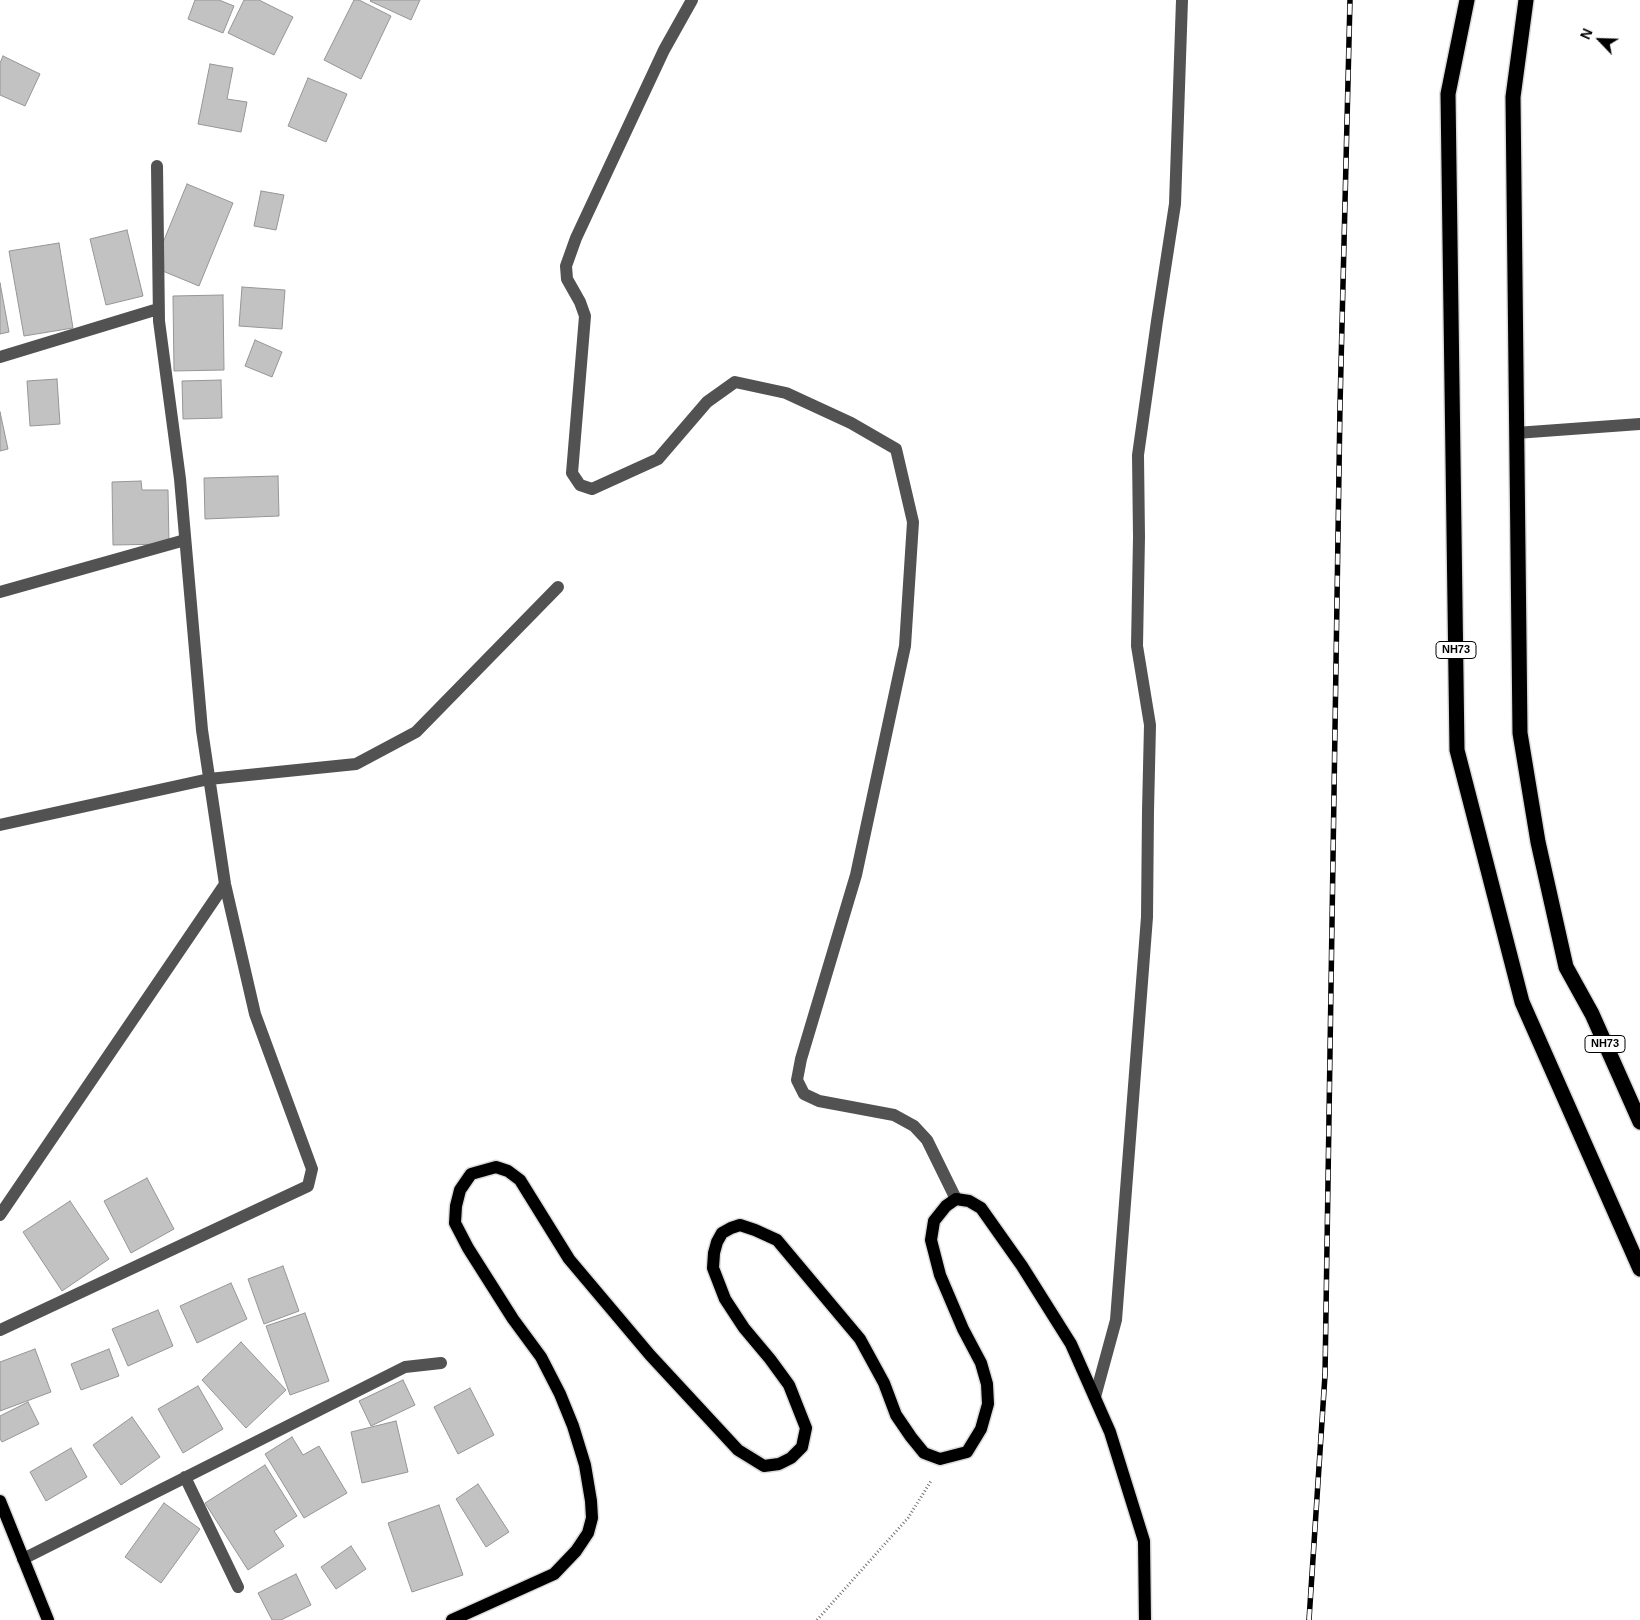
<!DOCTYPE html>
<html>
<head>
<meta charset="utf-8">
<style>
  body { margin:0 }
  #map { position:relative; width:1640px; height:1620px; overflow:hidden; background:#fff; font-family:Arial,sans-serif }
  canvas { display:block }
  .north { position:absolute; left:1575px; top:15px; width:50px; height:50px; -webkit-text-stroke:4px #fff; paint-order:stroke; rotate:294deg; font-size:14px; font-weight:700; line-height:20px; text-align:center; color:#000 }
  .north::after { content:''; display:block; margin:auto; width:18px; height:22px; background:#000; clip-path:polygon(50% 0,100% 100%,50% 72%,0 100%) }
</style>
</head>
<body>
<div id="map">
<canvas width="1640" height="1620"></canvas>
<div class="north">N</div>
</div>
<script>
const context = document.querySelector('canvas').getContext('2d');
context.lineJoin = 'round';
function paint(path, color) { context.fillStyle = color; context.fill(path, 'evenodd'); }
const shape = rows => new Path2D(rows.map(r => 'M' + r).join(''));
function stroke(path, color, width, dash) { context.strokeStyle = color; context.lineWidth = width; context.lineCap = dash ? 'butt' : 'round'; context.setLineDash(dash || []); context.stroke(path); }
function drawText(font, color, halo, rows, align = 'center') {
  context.font = font + ' Arial,sans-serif'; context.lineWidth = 4.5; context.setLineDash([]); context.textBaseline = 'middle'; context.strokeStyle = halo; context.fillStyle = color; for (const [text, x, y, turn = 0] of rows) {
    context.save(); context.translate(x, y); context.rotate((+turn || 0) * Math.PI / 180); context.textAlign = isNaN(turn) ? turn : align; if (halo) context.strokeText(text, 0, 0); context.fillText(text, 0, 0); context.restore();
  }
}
const building = shape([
  [195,0,219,0,234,6,223,33,188,19,195,0],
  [244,0,259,0,293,17,274,55,228,33,244,0],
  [354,0,359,0,391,16,361,79,324,60,354,0],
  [371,0,420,0,411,20,370,1,371,0],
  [3,56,40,74,25,106,0,95,0,63,3,56],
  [210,64,233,68,227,99,247,102,241,132,198,124,210,64],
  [308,78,347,94,326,142,288,126,308,78],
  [187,184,233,203,199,286,153,267,187,184],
  [261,191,284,195,276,230,254,226,261,191],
  [127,230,143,296,106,305,90,239,127,230],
  [59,243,73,328,24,336,9,251,59,243],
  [0,283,9,332,0,334,0,283],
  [242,287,285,290,282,329,239,326,242,287],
  [223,295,224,370,174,371,173,296,223,295],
  [255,340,282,352,272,377,245,366,255,340],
  [57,379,60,424,30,426,27,381,57,379],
  [221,380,222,418,183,419,182,381,221,380],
  [0,412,8,449,0,451,0,412],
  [278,476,279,516,205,519,204,478,278,476],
  [141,481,142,490,168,490,169,544,113,545,112,482,141,481],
  [147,1178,174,1229,131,1253,104,1201,147,1178],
  [70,1201,109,1259,62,1291,23,1232,70,1201],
  [283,1266,299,1311,264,1324,248,1279,283,1266],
  [231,1283,247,1319,197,1343,180,1306,231,1283],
  [158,1310,173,1346,128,1366,112,1329,158,1310],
  [305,1313,329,1381,290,1395,266,1326,305,1313],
  [241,1342,286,1390,246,1428,202,1380,241,1342],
  [35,1349,51,1392,0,1411,0,1362,35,1349],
  [109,1349,119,1376,81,1390,71,1364,109,1349],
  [403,1380,415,1405,371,1426,359,1401,403,1380],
  [198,1386,223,1429,183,1453,158,1409,198,1386],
  [470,1388,494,1435,458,1454,434,1407,470,1388],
  [28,1402,39,1424,2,1442,0,1439,0,1416,28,1402],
  [132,1417,160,1457,121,1485,93,1445,132,1417],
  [396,1421,408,1472,362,1483,351,1432,396,1421],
  [292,1437,303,1455,319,1446,347,1493,304,1518,265,1454,292,1437],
  [71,1448,87,1477,46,1501,30,1472,71,1448],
  [265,1465,297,1516,274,1531,284,1546,248,1570,205,1503,265,1465],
  [478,1484,509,1532,486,1547,456,1499,478,1484],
  [164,1503,200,1529,161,1583,125,1557,164,1503],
  [439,1505,463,1575,412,1592,388,1523,439,1505],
  [351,1546,366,1569,336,1589,321,1567,351,1546],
  [296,1574,311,1605,281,1620,272,1620,258,1593,296,1574]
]);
const path = shape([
  [817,1620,908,1518,931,1481]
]);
const minor = shape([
  [692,0,664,50,576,238,566,266,567,279,580,302,585,316,572,473,580,485,592,489,658,459,707,402,735,382,786,393,851,423,896,449,913,522,905,646,856,875,801,1059,797,1080,804,1094,819,1101,894,1115,914,1126,927,1140,956,1199],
  [0,357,158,309],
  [1516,433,1640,424],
  [0,592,185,540],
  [0,825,209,779,356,764,416,732,558,587],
  [0,1215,225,884],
  [0,1330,308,1186,312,1169,255,1014,225,884,202,730,180,479,159,321,157,166],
  [1095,1397,1116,1320,1147,917,1148,811,1150,725,1137,646,1139,537,1138,455,1157,321,1175,204,1182,0],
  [185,1477,238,1587],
  [23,1559,405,1367,441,1363]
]);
const major = shape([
  [0,1501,48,1620],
  [452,1620,554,1574,576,1551,588,1533,592,1518,591,1501,585,1465,573,1426,560,1394,541,1357,513,1319,468,1248,455,1223,456,1206,460,1190,471,1174,496,1167,508,1171,520,1180,569,1259,650,1355,738,1450,764,1466,779,1464,791,1458,802,1447,806,1428,789,1385,770,1359,744,1328,725,1299,713,1268,714,1253,717,1242,722,1233,731,1228,740,1225,755,1230,777,1240,860,1339,884,1383,896,1415,911,1437,924,1453,940,1459,967,1452,981,1429,988,1404,987,1384,981,1363,963,1329,940,1275,931,1240,934,1221,946,1206,956,1199,969,1201,981,1208,1022,1266,1071,1344,1110,1432,1144,1541,1145,1620]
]);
const highway = shape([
  [1467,0,1448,94,1457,750,1522,1002,1640,1269],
  [1526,0,1513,97,1520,733,1538,842,1566,967,1592,1014,1640,1122]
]);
const rail = shape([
  [1309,1620,1325,1375,1340,406,1350,0]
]);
const shields = [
  [1456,650,40],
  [1605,1044,40]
];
const shieldNames = [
  ["NH73",1456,650],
  ["NH73",1605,1044]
];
paint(building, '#c2c2c2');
stroke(building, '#969696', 1);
stroke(major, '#dbdbdb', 15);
stroke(highway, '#dbdbdb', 18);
stroke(path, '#747474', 3, [1, 2.5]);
stroke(minor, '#525252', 12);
stroke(major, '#000', 12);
stroke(highway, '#000', 15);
stroke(rail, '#000', 5.5);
stroke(rail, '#fff', 4, [11]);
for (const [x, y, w] of shields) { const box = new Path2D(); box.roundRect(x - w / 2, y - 8.5, w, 17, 4); context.fillStyle = '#fff'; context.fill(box); stroke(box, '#000', 1); }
drawText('bold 11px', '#000', null, shieldNames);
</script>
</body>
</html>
